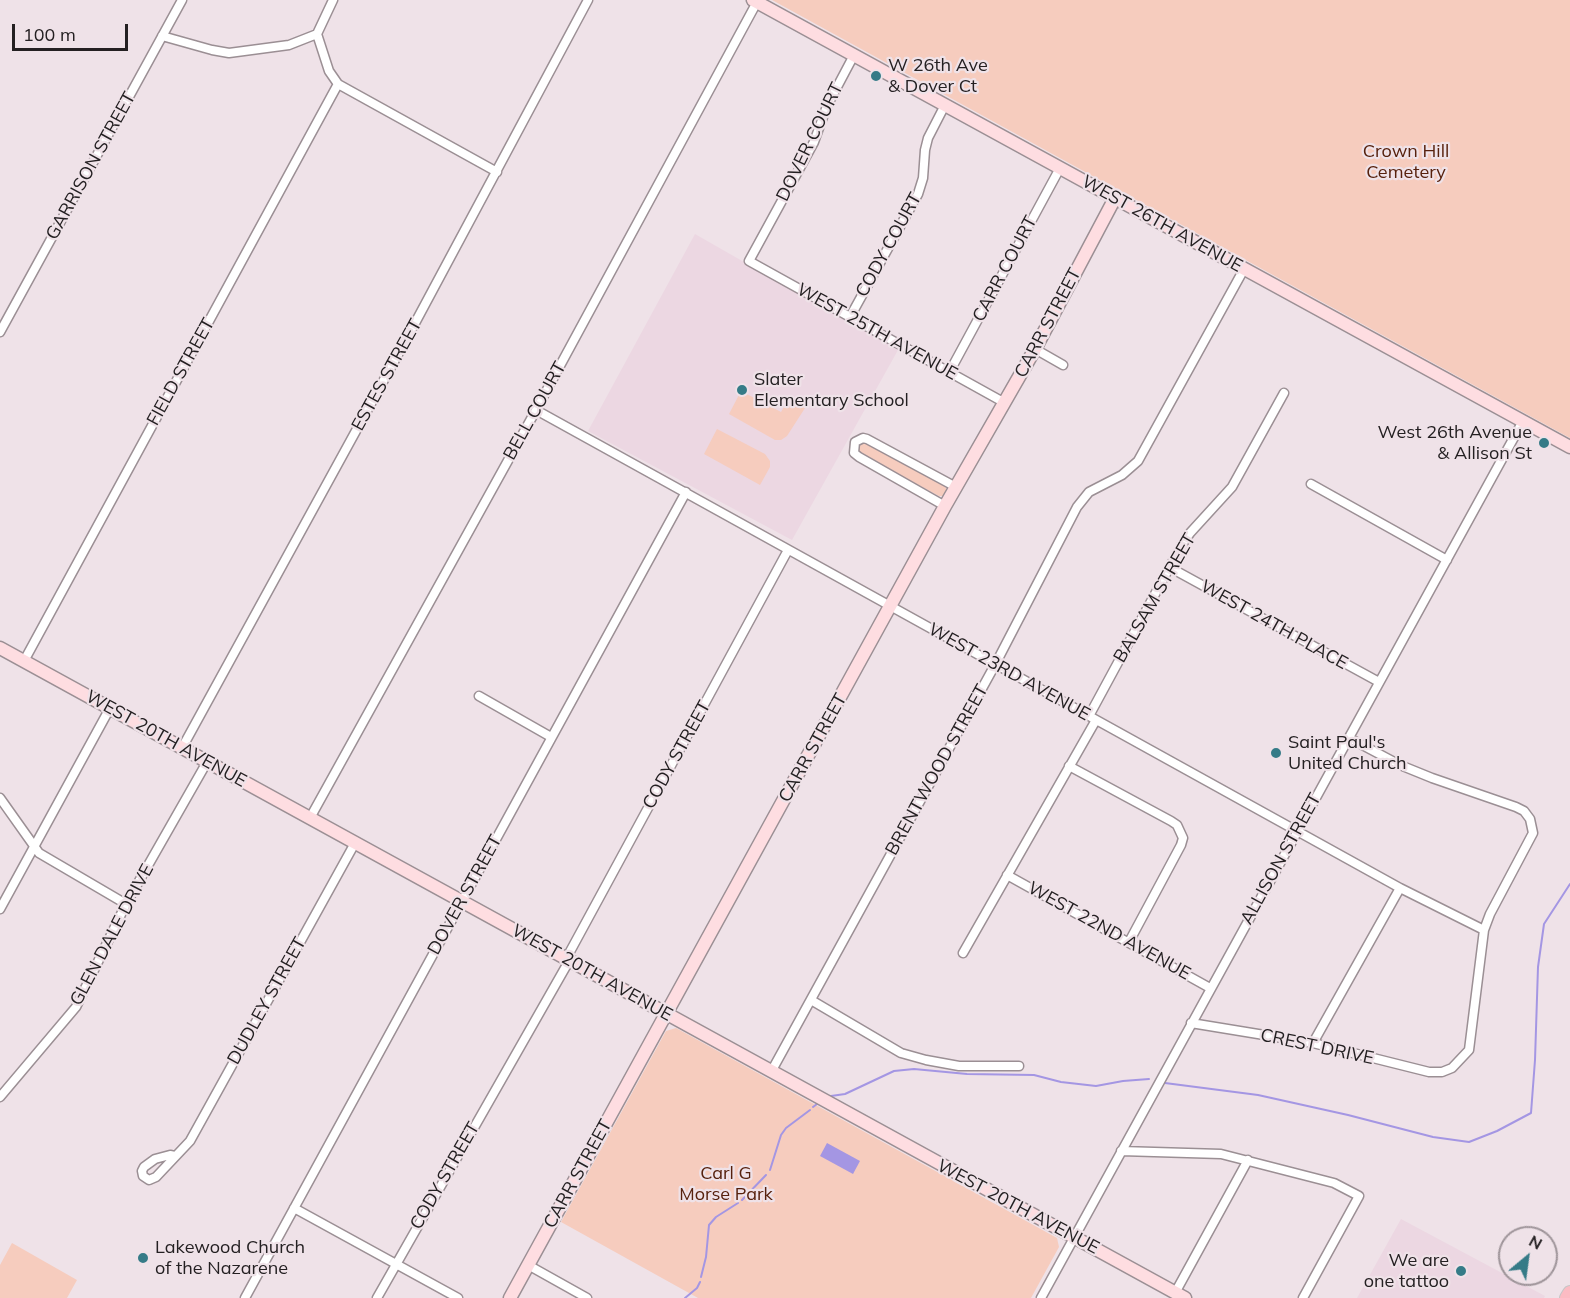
<!DOCTYPE html>
<html>
<head>
<meta charset="utf-8">
<style>
  body { margin:0 }
  #map { position:relative; width:1570px; height:1298px; overflow:hidden; background:#efe2e8; font-family:Mulish,sans-serif }
  canvas { display:block }
  .north { position:absolute; left:1498px; top:1226px; width:60px; height:60px; box-sizing:border-box; background:#efe2e8; border:2px solid #9e9499; border-radius:50%; rotate:29deg; font-size:16px; font-weight:700; line-height:24px; text-align:center; color:#242022 }
  .north::after { content:''; display:block; margin:auto; width:21px; height:27px; background:#357b87; clip-path:polygon(50% 0,100% 100%,50% 72%,0 100%) }
  .scale { position:absolute; left:12px; top:24px; width:116px; height:27px; box-sizing:border-box; border:3px solid #242022; border-top:0; padding-left:8px; font-size:18px; line-height:21px; white-space:nowrap; color:#242022; -webkit-text-stroke:4px #efe2e8; paint-order:stroke }
</style>
</head>
<body>
<div id="map">
<canvas width="1570" height="1298"></canvas>
<div class="north">N</div>
<div class="scale">100 m</div>
</div>
<script>
const context = document.querySelector('canvas').getContext('2d');
context.lineJoin = 'round';
function paint(path, color) { context.fillStyle = color; context.fill(path, 'evenodd'); }
const shape = rows => new Path2D(rows.map(r => 'M' + r).join(''));
function stroke(path, color, width, dash) { context.strokeStyle = color; context.lineWidth = width; context.lineCap = dash ? 'butt' : 'round'; context.setLineDash(dash || []); context.stroke(path); }
function drawText(font, color, halo, rows, align = 'center') {
  context.font = font + ' Mulish,sans-serif'; context.lineWidth = 4.5; context.setLineDash([]); context.textBaseline = 'middle'; context.strokeStyle = halo; context.fillStyle = color; for (const [text, x, y, turn = 0] of rows) {
    context.save(); context.translate(x, y); context.rotate((+turn || 0) * Math.PI / 180); context.textAlign = isNaN(turn) ? turn : align; if (halo) context.strokeText(text, 0, 0); context.fillText(text, 0, 0); context.restore();
  }
}
const built = shape([
  [695,234,898,350,792,540,588,431],
  [1401,1219,1545,1296,1544,1298,1357,1298]
]);
const green = shape([
  [772,0,1570,0,1570,438],
  [741,391,781,412,788,400,805,408,787,436,781,440,775,440,729,414],
  [717,429,765,454,770,461,770,467,760,485,704,454],
  [863,442,943,485,947,489,943,496,939,496,861,454,857,451,857,445],
  [676,1028,1057,1238,1059,1247,1031,1298,698,1298,561,1222,666,1031],
  [12,1243,77,1280,67,1298,0,1298,0,1265]
]);
const water = shape([
  [827,1143,860,1161,853,1174,820,1156]
]);
const stream = shape([
  [1165,1083,1258,1095,1348,1115,1433,1137,1469,1142,1497,1131,1531,1113,1535,1060,1538,967,1544,924,1570,884],
  [831,1096,845,1094,894,1071,914,1069,967,1074,1034,1075,1061,1082,1096,1086,1123,1081,1149,1079],
  [813,1107,817,1104],
  [770,1170,781,1135,786,1128,810,1110],
  [742,1200,766,1175],
  [701,1277,706,1257,709,1225,716,1217,738,1203],
  [685,1298,697,1288,700,1282]
]);
const street = shape([
  [317,34,329,71,338,84,497,172],
  [317,34,333,0],
  [162,36,212,50,229,53,289,45,317,34],
  [854,55,827,106,814,142,749,261,1005,403],
  [850,317,918,194,923,178,925,150,928,138,945,105],
  [0,332,182,0],
  [1035,349,1063,365],
  [950,371,1060,168],
  [536,410,1400,888,1484,930],
  [1311,484,1447,560],
  [945,506,859,457,854,453,855,442,863,438,867,439,956,487],
  [1169,567,1379,682],
  [24,661,338,84],
  [479,696,551,737],
  [1089,716,1181,546,1190,533,1232,487,1284,393],
  [182,748,414,325,588,0],
  [1069,766,1171,821,1177,825,1183,838,1181,845,1129,942],
  [0,798,39,853,126,904],
  [310,818,536,410,757,2],
  [1007,875,1210,988],
  [0,909,110,708],
  [963,953,1096,720],
  [566,959,788,550],
  [811,1000,901,1053,926,1060,959,1066,1019,1066],
  [1191,1023,1313,1043,1429,1072,1442,1072,1452,1068,1469,1050,1484,930,1490,914,1533,833,1530,819,1524,811,1516,807,1432,778,1400,765,1349,738],
  [1313,1043,1400,888],
  [771,1072,996,663,1077,507,1089,492,1122,475,1138,461,1244,269],
  [0,1097,76,1007,126,904,207,762],
  [1121,1151,1221,1154,1334,1183,1359,1196,1303,1298],
  [175,1156,170,1155,155,1159,144,1167,142,1171,143,1176,149,1180,156,1177,190,1141,355,843],
  [294,1208,458,1298],
  [528,1265,587,1298],
  [1175,1293,1248,1160],
  [245,1298,686,492],
  [377,1298,569,961],
  [1041,1298,1523,421]
]);
const secondary = shape([
  [753,0,1570,447],
  [0,648,1185,1298],
  [510,1298,945,506,1035,349,1115,198]
]);
const primary = shape([
  [1567,1298,1570,1293]
]);
const markers = [
  [876,76,6,"#357b87"],
  [742,390,6,"#357b87"],
  [1544,443,6,"#357b87"],
  [1276,753,6,"#357b87"],
  [143,1258,6,"#357b87"],
  [1461,1271,6,"#357b87"]
];
const poiNames = [
  ["W 26th Ave",888,66],
  ["& Dover Ct",888,87],
  ["Slater",754,380],
  ["Elementary School",754,401],
  ["West 26th Avenue",1532,433,"right"],
  ["& Allison St",1532,454,"right"],
  ["Saint Paul's",1288,743],
  ["United Church",1288,764],
  ["Lakewood Church",155,1248],
  ["of the Nazarene",155,1269],
  ["We are",1449,1261,"right"],
  ["one tattoo",1449,1282,"right"]
];
const streetNames = [
  ["DOVER COURT",810,142,-64],
  ["GARRISON STREET",91,166,-61],
  ["WEST 26TH AVENUE",1162,224,29],
  ["CODY COURT",889,245,-61],
  ["CARR COURT",1005,269,-62],
  ["CARR STREET",1048,323,-62],
  ["WEST 25TH AVENUE",877,332,29],
  ["FIELD STREET",181,372,-61],
  ["ESTES STREET",387,375,-61],
  ["BELL COURT",535,411,-61],
  ["BALSAM STREET",1155,598,-60],
  ["WEST 24TH PLACE",1274,625,29],
  ["WEST 23RD AVENUE",1009,672,29],
  ["WEST 20TH AVENUE",166,739,29],
  ["CARR STREET",813,748,-61],
  ["CODY STREET",677,755,-61],
  ["BRENTWOOD STREET",937,770,-61],
  ["ALLISON STREET",1281,859,-61],
  ["DOVER STREET",465,895,-61],
  ["WEST 22ND AVENUE",1109,931,29],
  ["GLEN DALE DRIVE",112,935,-62],
  ["WEST 20TH AVENUE",592,973,29],
  ["DUDLEY STREET",267,1001,-61],
  ["CREST DRIVE",1317,1047,12],
  ["CARR STREET",578,1174,-61],
  ["CODY STREET",445,1176,-60],
  ["WEST 20TH AVENUE",1018,1207,28]
];
const parkNames = [
  ["Crown Hill",1406,152],
  ["Cemetery",1406,173],
  ["Carl G",726,1174],
  ["Morse Park",726,1195]
];
paint(built, '#ecd7e2');
paint(green, '#f6ccbe');
paint(water, '#a496e3');
stroke(stream, '#a496e3', 2);
stroke(street, '#9b8f94', 11);
stroke(secondary, '#9b8f94', 15);
stroke(primary, '#c6c5c6', 16);
stroke(street, '#fff', 8);
stroke(secondary, '#fedde1', 12);
stroke(primary, '#fcbbc3', 14);
for (const [x, y, r, color] of markers) { const dot = new Path2D(); dot.arc(x, y, r, 0, 2 * Math.PI); context.fillStyle = color; context.fill(dot); stroke(dot, '#efe2e8', 2); }
drawText('18px', '#242022', '#efe2e8', poiNames, 'left');
drawText('18px', '#242022', '#efe2e8', streetNames);
drawText('18px', '#57210d', '#efe2e8', parkNames);
</script>
</body>
</html>
